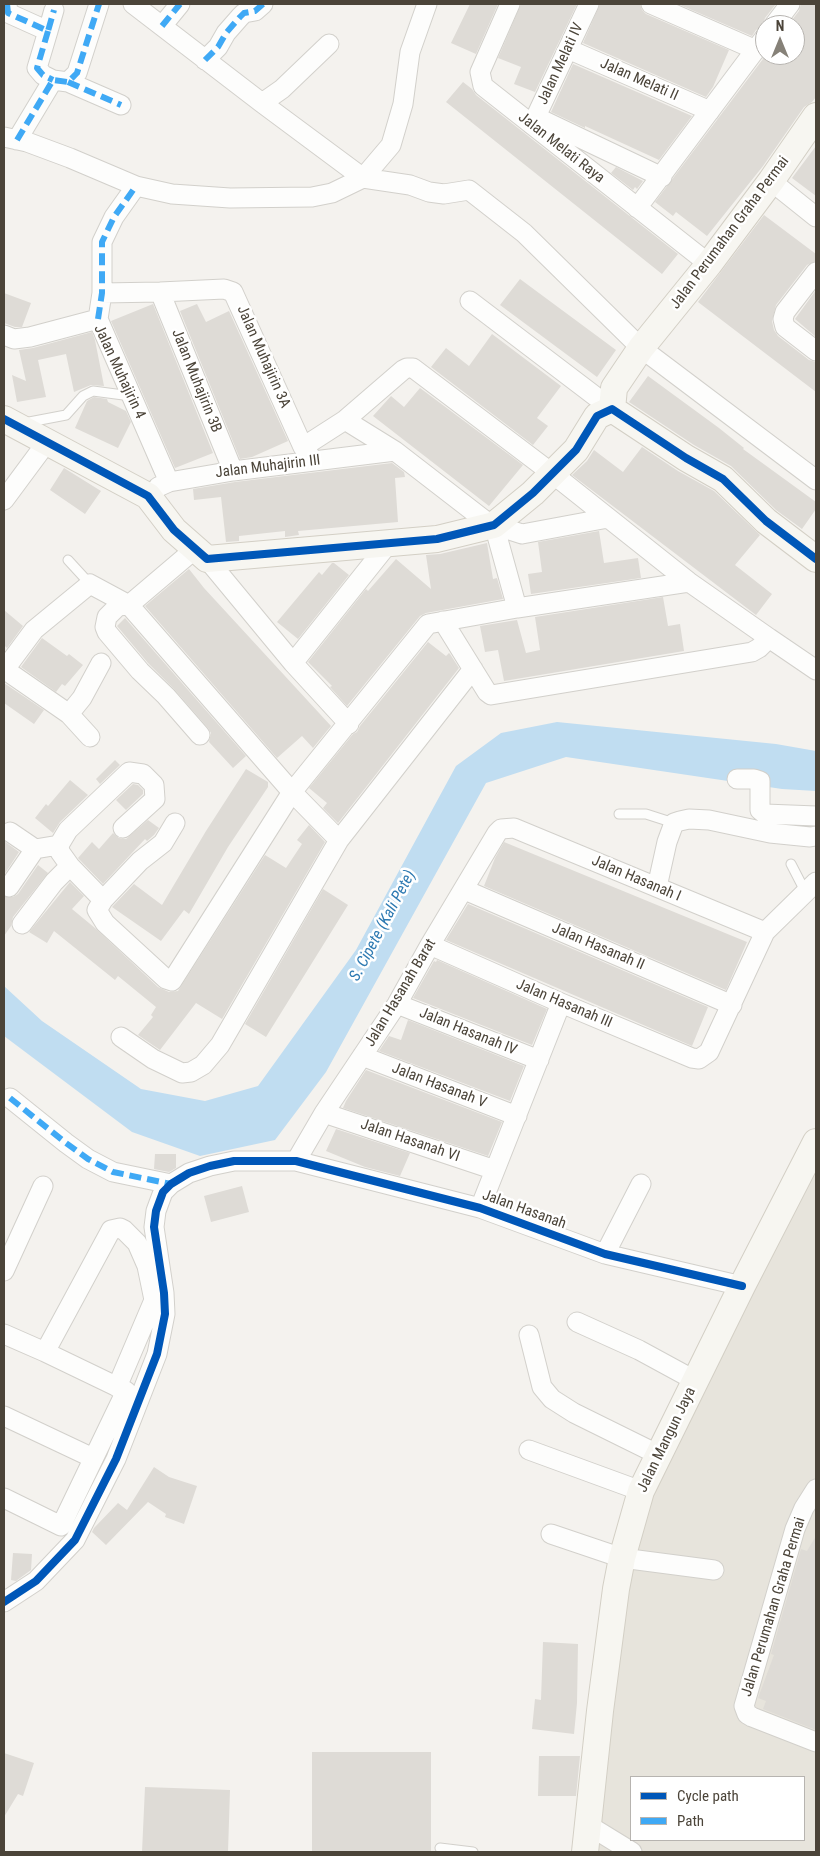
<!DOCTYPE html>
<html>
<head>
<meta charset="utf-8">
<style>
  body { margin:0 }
  #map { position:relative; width:820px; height:1856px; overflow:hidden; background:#f4f2ee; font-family:"Roboto Condensed",sans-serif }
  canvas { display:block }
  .frame { position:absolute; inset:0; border:5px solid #4b4439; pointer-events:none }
  .legend { position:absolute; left:630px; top:1776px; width:175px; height:65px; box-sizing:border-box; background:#fff; border:1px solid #b7b4b0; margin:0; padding:6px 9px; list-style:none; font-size:15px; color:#4b4439 }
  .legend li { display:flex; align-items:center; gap:10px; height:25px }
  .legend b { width:25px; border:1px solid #b7b4b0 }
  .north { position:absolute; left:755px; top:15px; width:50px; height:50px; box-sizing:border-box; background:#fff; border:1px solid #b7b4b0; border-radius:50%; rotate:0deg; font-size:14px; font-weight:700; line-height:20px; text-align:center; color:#4b4439 }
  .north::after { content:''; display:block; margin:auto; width:18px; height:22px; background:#868178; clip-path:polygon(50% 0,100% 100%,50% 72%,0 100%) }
</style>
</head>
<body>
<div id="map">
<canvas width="820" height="1856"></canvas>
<div class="frame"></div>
<ul class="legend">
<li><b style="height:6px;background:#0057b8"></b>Cycle path</li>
<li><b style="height:6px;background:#3fa9f5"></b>Path</li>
</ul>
<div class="north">N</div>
</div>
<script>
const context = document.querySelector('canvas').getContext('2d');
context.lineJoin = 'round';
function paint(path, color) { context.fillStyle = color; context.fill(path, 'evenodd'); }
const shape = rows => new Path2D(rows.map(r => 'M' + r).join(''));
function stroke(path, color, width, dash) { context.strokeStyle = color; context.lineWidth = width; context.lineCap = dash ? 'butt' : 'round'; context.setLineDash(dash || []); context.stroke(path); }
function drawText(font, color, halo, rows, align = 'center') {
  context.font = font + ' "Roboto Condensed",sans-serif'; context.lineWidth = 5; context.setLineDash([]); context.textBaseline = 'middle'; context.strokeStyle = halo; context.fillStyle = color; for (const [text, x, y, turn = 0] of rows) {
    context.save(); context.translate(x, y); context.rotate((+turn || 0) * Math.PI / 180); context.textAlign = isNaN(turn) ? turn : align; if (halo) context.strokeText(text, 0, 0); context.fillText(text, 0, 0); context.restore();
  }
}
const residential = shape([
  [816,1142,816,1852,587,1852,622,1558],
  [631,1777,804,1777,804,1840,631,1840]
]);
const water = shape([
  [557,722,776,744,816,751,816,791,782,789,566,757,486,783,326,1072,275,1140,200,1156,132,1132,4,1036,4,986,42,1021,141,1089,205,1101,258,1086,356,950,456,766,501,733]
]);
const building = shape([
  [470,4,498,4,476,54,451,43],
  [521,4,577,4,535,92,514,84,521,67,498,58],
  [600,4,640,4,642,10,646,14,729,50,713,87,706,97,583,43],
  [678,4,776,4,765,18,763,26,756,30,752,36],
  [801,4,816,4,816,97,812,102,804,107,763,166,707,236,676,212,673,216,655,202,766,55,795,55,795,25,788,25,799,11],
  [573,64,692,116,659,160,585,126,585,128,551,112],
  [463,82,472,89,476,95,678,254,662,274,446,102],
  [816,146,816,196,792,178],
  [616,167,643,181,637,189,635,187,633,190,611,173],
  [764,215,816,254,816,261,807,265,776,305,772,321,774,330,778,336,809,360,816,362,816,392,698,302],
  [520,279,616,350,597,377,500,305],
  [816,290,816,337,795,319],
  [4,293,31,303,22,327,15,327,4,323],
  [153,304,213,453,175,468,111,321],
  [197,304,206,322,229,311,288,441,252,457,240,459,180,311],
  [92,332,95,340,104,386,91,385,74,392,66,354,38,360,46,397,17,402,12,375,26,381,19,350,33,348],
  [492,334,561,386,537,418,548,426,533,445,431,367,446,348,469,366],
  [648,376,719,428,744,448,743,449,816,502,816,509,802,529,776,510,731,466,694,445,629,402],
  [420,388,523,465,489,506,373,416,391,396,404,407],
  [94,397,107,399,108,402,126,411,131,422,118,448,75,428,87,401],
  [642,447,678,471,714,491,760,535,735,565,772,594,756,615,572,475,587,461,594,450,623,472],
  [392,463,404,472,405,477,395,478,398,522,298,531,299,535,285,537,285,531,239,536,239,541,226,542,221,497,194,500,193,489,235,482],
  [64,468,101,491,85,514,50,490],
  [599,531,604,563,638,558,641,578,531,594,528,574,542,572,538,542],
  [487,543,493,579,497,578,503,599,426,613,420,616,347,706,330,687,332,686,308,662,366,589,368,591,396,559,431,589,426,555,440,554],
  [332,563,334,563,349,575,298,639,277,622,319,572,322,575],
  [189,569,204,588,331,726,313,748,302,736,277,758,145,606],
  [663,597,668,626,680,624,684,651,504,681,498,650,485,652,480,626,517,620,526,653,540,650,535,617],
  [4,610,23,626,7,648,4,645],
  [125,618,246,756,233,768,209,742,211,733,208,728,174,689,148,663,117,626],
  [42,638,67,656,69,654,83,665,65,686,62,684,56,692,21,667],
  [428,642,446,656,449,653,450,654,459,668,338,823,323,808,327,803,309,788,353,734,357,732,360,726],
  [4,683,44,710,34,724,4,703],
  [115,760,120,765,100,784,96,779],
  [246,769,268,782,268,787,228,847,189,914,184,910,161,941,112,907,134,884,162,905,206,831],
  [70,780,88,795,60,822,53,833,35,818,46,804,48,806],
  [133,784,138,785,143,790,143,794,126,810,116,800],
  [148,820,159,828,154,835,147,841,145,839,103,884,78,858,92,842,99,849,113,833,119,838,126,839],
  [309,825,325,842,222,1019,196,1003,160,1050,138,1035,153,1017,151,1015,156,1007,118,976,115,980,54,931,47,943,29,932,70,882,84,896,72,909,95,928,158,987,169,992,178,991,265,855,286,868,302,844,297,840],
  [4,841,19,852,4,875],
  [504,842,747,942,726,990,484,886,495,858],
  [38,865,48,873,13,917,11,926,4,936,4,897,13,897,18,894],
  [323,889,348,905,266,1037,245,1024],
  [468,904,708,1007,692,1046,446,940],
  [437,960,547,1009,532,1045,413,998,434,961,436,962],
  [408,1020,524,1066,510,1101,379,1051,389,1036,401,1040],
  [366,1070,502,1122,488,1156,343,1108,346,1101],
  [336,1129,410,1153,400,1176,365,1167,326,1151],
  [155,1154,176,1154,176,1168,169,1172,154,1169],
  [242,1186,249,1212,211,1222,204,1196],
  [154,1467,169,1477,197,1486,184,1524,165,1517,166,1514,148,1502,106,1545,92,1532,94,1528,118,1503,127,1510],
  [816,1536,816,1730,763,1709,766,1701,758,1698,774,1655,771,1654,801,1549,807,1551],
  [13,1553,32,1554,31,1570,16,1581,11,1580],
  [543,1642,578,1644,577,1703,574,1734,532,1729,535,1699,541,1700],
  [312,1752,431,1752,431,1852,312,1852],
  [4,1753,34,1763,23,1796,18,1794,4,1817],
  [539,1756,580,1756,576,1796,538,1796],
  [145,1787,230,1790,228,1852,142,1852]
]);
const lane = shape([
  [24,423,66,415,83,396,93,391,131,396],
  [68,560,90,584],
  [619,814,646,814,674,823],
  [791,864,806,893],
  [440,1848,473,1852]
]);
const street = shape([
  [7,4,8,13,48,31,54,10],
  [133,4,262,103,363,178,410,185,429,192,444,194,469,190,524,233,641,348,816,480],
  [510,4,480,72,483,86,709,264],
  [651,4,756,50],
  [774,25,790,4],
  [162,26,180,4],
  [48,31,37,68,43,75,53,80],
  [568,49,710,111],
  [205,60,218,47,226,33,240,17,244,13,255,11,263,4],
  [68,82,121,105],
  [262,103,282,89,329,44],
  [536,117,662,177],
  [532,125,589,4],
  [4,137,27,142,70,158,136,186,172,194,230,198,312,197,332,193,363,178,391,145,403,104,410,52,427,4],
  [17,140,53,80,68,82,77,73,99,4],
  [771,181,816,217],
  [637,208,765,37],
  [816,272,785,312,783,319,785,327,816,351],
  [160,292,233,471],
  [102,293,160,292,224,289,233,292,303,447,314,461],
  [470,301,612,409],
  [98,319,102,293,102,242,114,217,136,186],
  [4,335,14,339,30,337,98,319,169,482],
  [345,420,395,451,483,519,494,525,522,534,608,518],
  [303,447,345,420,403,370,407,368,413,368,553,474,689,582,769,638,759,648,752,652,491,695,487,692,443,621],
  [158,487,169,482,233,471,395,451],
  [4,500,47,442],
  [494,525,517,608],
  [195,549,129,605,292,792,339,840],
  [207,559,293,663,349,724],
  [129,605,118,606,107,617,105,627,107,632,140,671,166,696,200,735],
  [769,638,816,670],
  [293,663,388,544],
  [4,669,69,714,90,737],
  [5,669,34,630,90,584,129,605],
  [69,714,82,698,101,663],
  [737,779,754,779,760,781,760,810,765,814,816,816],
  [175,823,163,843,140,861,103,900,97,910,105,923,166,979,172,981,292,792,428,624,517,608,689,582],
  [10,832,35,849,59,845],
  [70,866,60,852,59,845,68,830,129,772,143,774,154,785,155,799,123,828],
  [9,887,35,849],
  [657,887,667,842,674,823,680,821,689,819,709,820,770,833,810,837,816,836],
  [465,890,732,1005],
  [22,924,54,882,70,866,103,900],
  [430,945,561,1003,692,1058,699,1059,709,1052,765,932,816,882],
  [397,1004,539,1060],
  [121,1037,153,1059,182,1073,191,1072,203,1065,220,1045,339,840,473,669],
  [362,1056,517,1116],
  [10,1098,66,1143,88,1159,113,1172,171,1184],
  [324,1113,495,1170],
  [296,1161,324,1113,397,1004,430,945,497,833,501,829,514,828,765,932],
  [480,1208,561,1003],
  [605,1254,641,1184],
  [4,1271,43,1186],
  [577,1322,639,1350,696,1381],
  [4,1334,45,1352,111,1230,120,1228,124,1230,137,1243,147,1266,154,1300,117,1387],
  [529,1335,542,1387,552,1399,574,1413,659,1455],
  [4,1416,93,1458],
  [529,1450,641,1491],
  [816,1489,804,1508,795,1529,744,1706,747,1714,752,1717,816,1742],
  [4,1498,61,1526,126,1391,45,1352],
  [551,1534,622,1558,714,1570],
  [4,1602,36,1581,75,1540,116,1459,157,1354,165,1314,164,1293,154,1227,156,1211,163,1192,171,1184,189,1173,210,1166,234,1161,296,1161,480,1208,605,1254,742,1286],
  [588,1825,632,1852]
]);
const secondary = shape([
  [612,409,614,388,641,348,709,264,771,181,816,116],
  [4,419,148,496,174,530,207,559,437,539,494,525,533,493,576,450,597,416,612,409,686,458,723,479,766,521,816,559],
  [585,1852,600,1711,616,1589,622,1558,641,1491,742,1286,816,1142]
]);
const quiet = shape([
  [7,4,8,13,48,31,54,10],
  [162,26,180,4],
  [48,31,37,68,43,75,53,80],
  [205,60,218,47,226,33,240,17,244,13,255,11,263,4],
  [68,82,121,105],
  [17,140,53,80,68,82,77,73,99,4],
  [98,319,102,293,102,242,114,217,136,186],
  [10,1098,66,1143,88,1159,113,1172,171,1184]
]);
const cycleway = shape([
  [4,419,148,496,174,530,207,559,437,539,494,525,533,493,576,450,597,416,612,409,686,458,723,479,766,521,816,559],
  [4,1602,36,1581,75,1540,116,1459,157,1354,165,1314,164,1293,154,1227,156,1211,163,1192,171,1184,189,1173,210,1166,234,1161,296,1161,480,1208,605,1254,742,1286]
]);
const streetNames = [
  ["Jalan Melati IV",561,64,-65],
  ["Jalan Melati II",639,80,24],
  ["Jalan Melati Raya",561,148,38],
  ["Jalan Perumahan Graha Permai",730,233,-53],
  ["Jalan Muhajirin 3A",263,357,66],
  ["Jalan Muhajirin 4",119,372,65],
  ["Jalan Muhajirin 3B",196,381,68],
  ["Jalan Muhajirin III",268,467,-7],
  ["Jalan Hasanah I",636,879,23],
  ["Jalan Hasanah II",598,947,23],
  ["Jalan Hasanah Barat",401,993,-59],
  ["Jalan Hasanah III",564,1004,23],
  ["Jalan Hasanah IV",468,1032,22],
  ["Jalan Hasanah V",439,1086,21],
  ["Jalan Hasanah VI",410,1141,19],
  ["Jalan Hasanah",524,1210,20],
  ["Jalan Mangun Jaya",667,1440,-64],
  ["Jalan Perumahan Graha Permai",774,1607,-73]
];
const waterNames = [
  ["S. Cipete (Kali Pete)",383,926,-62]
];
paint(residential, '#e7e4dc');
paint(water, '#c0ddf1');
paint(building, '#dedbd6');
stroke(lane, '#d2d0cb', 11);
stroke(street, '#d2d0cb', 21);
stroke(secondary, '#d3cfc5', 28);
stroke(lane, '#fdfdfc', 9);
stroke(street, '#fdfdfc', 19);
stroke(secondary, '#f7f6f1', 26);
stroke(quiet, '#3fa9f5', 6, [12, 6]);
stroke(cycleway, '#0057b8', 8);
drawText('15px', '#4b4439', '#fff', streetNames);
drawText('italic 16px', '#2e7ab2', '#fff', waterNames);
</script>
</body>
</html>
